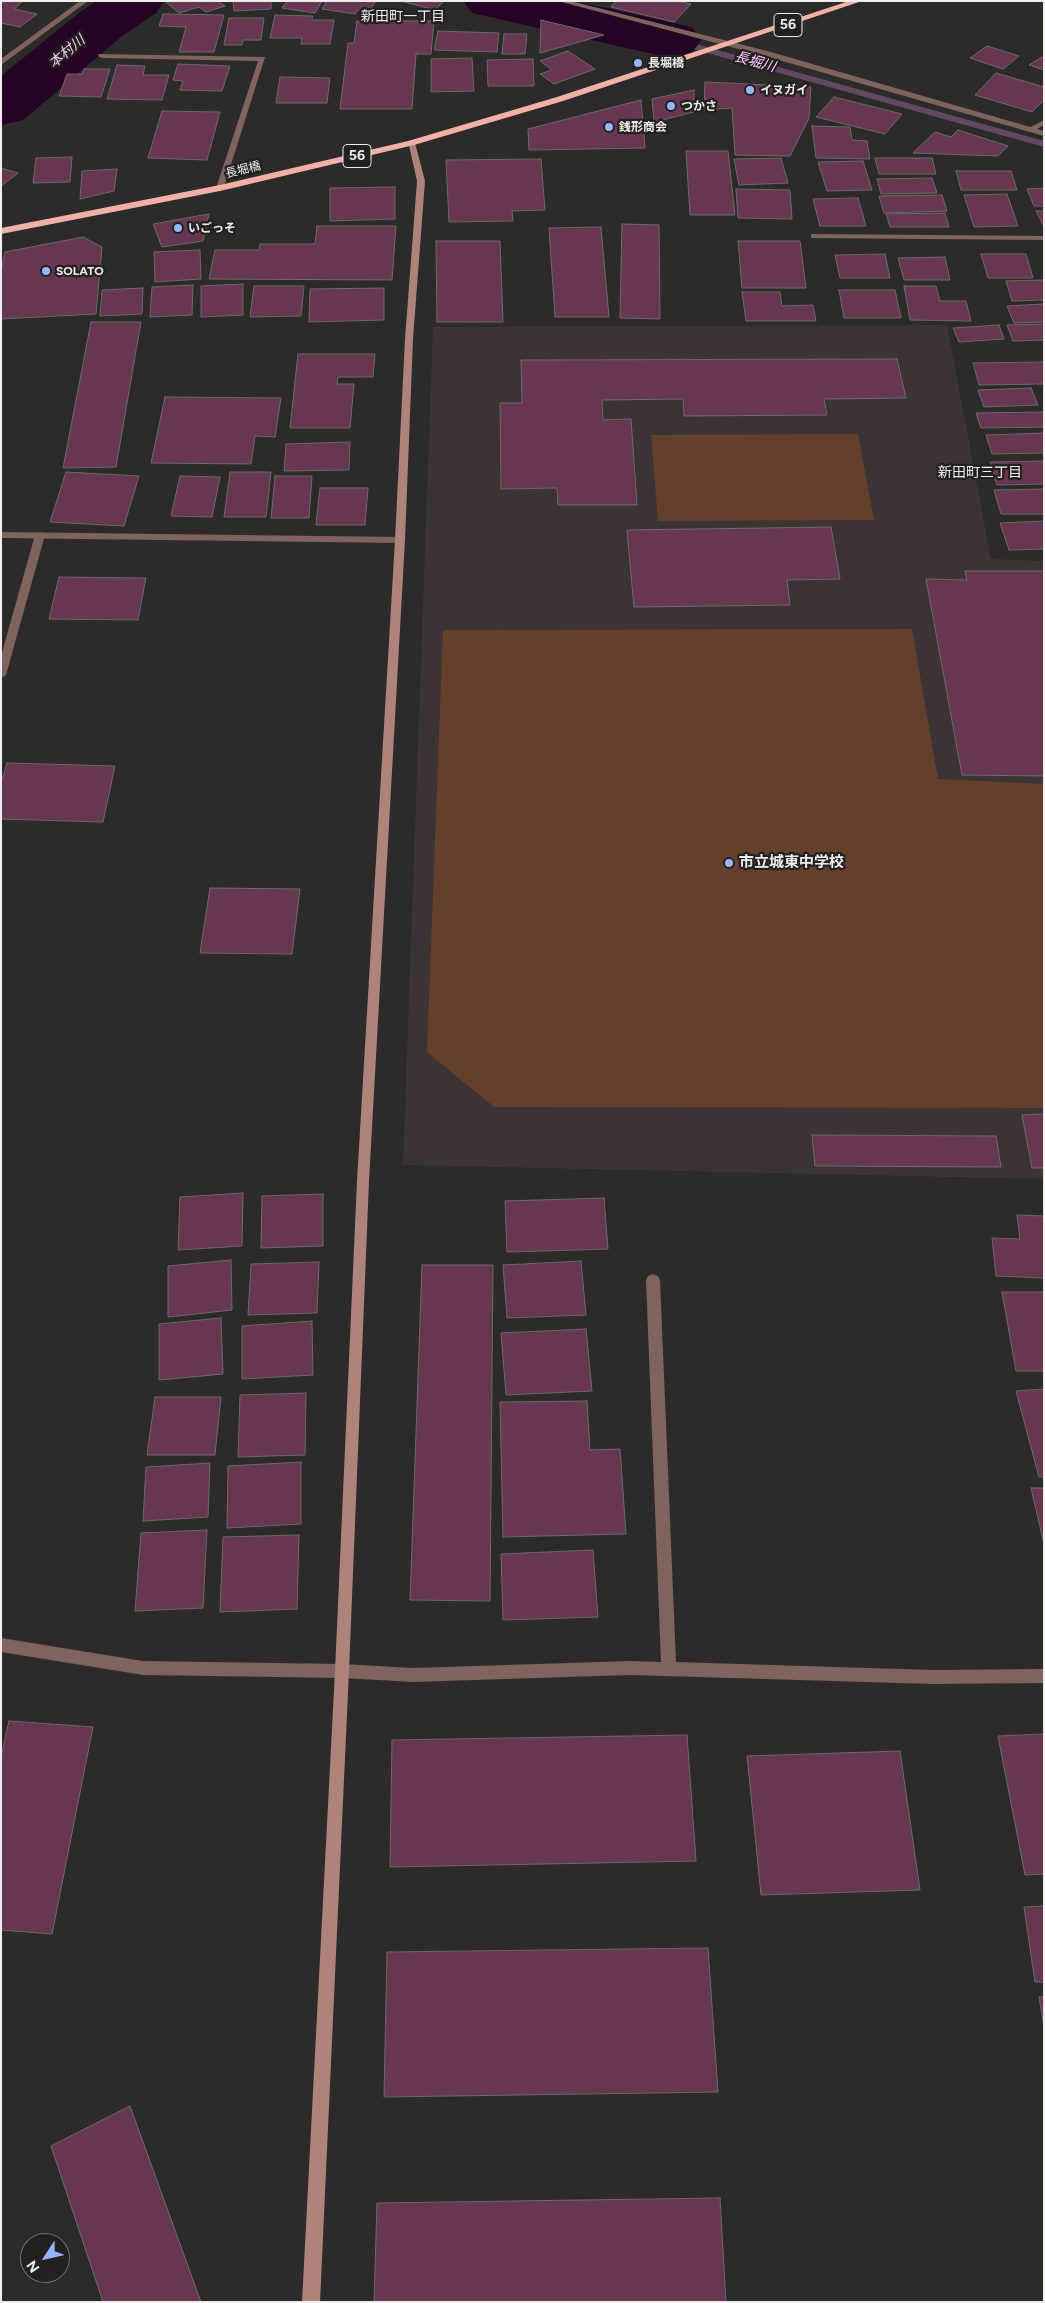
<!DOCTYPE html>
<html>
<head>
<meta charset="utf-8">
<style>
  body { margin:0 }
  #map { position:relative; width:1045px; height:2303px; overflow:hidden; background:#2d2a2a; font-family:Figtree,sans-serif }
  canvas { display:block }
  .frame { position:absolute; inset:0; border:2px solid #efeded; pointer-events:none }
  .north { position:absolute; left:20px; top:2233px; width:50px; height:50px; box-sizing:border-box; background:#232020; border:1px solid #757272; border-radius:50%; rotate:235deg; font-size:14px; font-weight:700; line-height:20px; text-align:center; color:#efeded }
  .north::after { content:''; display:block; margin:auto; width:18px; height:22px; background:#97b6fd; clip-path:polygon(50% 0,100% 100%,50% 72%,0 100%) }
</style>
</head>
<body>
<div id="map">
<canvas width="1045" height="2303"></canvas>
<div class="frame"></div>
<div class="north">N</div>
</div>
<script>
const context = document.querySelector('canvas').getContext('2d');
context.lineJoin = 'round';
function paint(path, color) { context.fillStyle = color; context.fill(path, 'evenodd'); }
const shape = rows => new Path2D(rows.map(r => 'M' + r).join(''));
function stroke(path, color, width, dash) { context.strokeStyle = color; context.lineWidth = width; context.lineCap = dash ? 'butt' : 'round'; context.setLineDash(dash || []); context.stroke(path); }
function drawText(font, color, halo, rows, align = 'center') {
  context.font = font + ' Figtree,"Noto Sans JP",sans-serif'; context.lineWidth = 4.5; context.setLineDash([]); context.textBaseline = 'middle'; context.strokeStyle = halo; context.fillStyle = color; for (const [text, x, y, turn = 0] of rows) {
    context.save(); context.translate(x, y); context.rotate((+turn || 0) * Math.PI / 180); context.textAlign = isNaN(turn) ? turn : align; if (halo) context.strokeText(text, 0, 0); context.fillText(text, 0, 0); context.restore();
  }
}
const built = shape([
  [947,325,991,559,1044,561,1044,1179,403,1165,433,327]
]);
const green = shape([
  [858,434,874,520,658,521,651,435],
  [912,629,938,779,1044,784,1044,1108,494,1107,427,1052,443,630]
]);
const stream = shape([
  [671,37,1044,141,1044,147,668,42,666,40,671,37]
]);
const river = shape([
  [96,1,165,1,156,13,121,37,23,120,1,125,1,76,79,13,96,1],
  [463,1,574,1,692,27,701,40,692,53,671,58,472,13,463,1]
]);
const building = shape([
  [1,1,23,1,14,9,37,14,20,27,1,23,1,1],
  [170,1,218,1,225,6,206,12,199,7,179,13,166,2,170,1],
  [233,1,271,1,271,9,234,11,233,1],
  [287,1,322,1,315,13,282,8,287,1],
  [327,1,376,1,369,11,358,10,355,14,322,9,327,1],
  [401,1,444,1,435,10,401,1],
  [616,1,678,1,691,4,674,22,611,7,616,1],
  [163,14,224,15,214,52,179,52,186,27,159,26,163,14],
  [275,15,313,16,312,20,334,20,330,44,301,44,302,38,270,38,275,15],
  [229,18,264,18,261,40,243,40,242,45,224,45,229,18],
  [541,20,604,35,540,53,541,20],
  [357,21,434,21,431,54,416,54,412,109,340,109,348,43,354,43,357,21],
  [438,31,499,33,497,52,434,50,438,31],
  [504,34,527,34,525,54,502,54,504,34],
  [987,46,1019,56,1003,69,970,58,987,46],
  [568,51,595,69,554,84,540,74,552,70,540,61,568,51],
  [1044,56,1044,70,1029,65,1044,56],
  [472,58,474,91,431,92,431,59,472,58],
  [533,59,534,86,488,86,487,60,533,59],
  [178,64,230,66,222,91,180,90,183,81,173,80,178,64],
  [117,65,145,66,143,75,169,75,162,100,107,99,117,65],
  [84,69,110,69,101,97,59,96,67,74,82,74,84,69],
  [996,73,1044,87,1044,100,1032,112,975,95,996,73],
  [280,77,330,78,327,103,276,103,280,77],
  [705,82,811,87,809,118,790,156,735,155,732,108,704,110,705,82],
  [694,90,694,112,654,122,652,99,694,90],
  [834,97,902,114,885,134,816,117,834,97],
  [641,100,645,148,529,150,528,129,641,100],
  [162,111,220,112,207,160,148,158,162,111],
  [812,126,850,127,852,140,867,141,870,159,816,158,812,126],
  [958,130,1008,146,998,156,913,153,935,132,951,137,958,130],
  [686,151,728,151,735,215,690,215,686,151],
  [72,157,70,182,33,183,36,158,72,157],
  [781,158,788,183,739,185,734,159,781,158],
  [875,158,932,158,936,174,879,174,875,158],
  [541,159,545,210,512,211,513,221,449,222,446,160,541,159],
  [863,161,872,190,827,191,818,162,863,161],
  [1,168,18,173,1,186,1,168],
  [117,169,114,191,80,199,82,171,117,169],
  [956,171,1011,171,1017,190,961,190,956,171],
  [932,178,937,193,881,194,877,179,932,178],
  [395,187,395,219,330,221,330,188,395,187],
  [1044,188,1044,206,1034,206,1027,189,1044,188],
  [736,189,790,190,792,219,738,218,736,189],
  [1007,194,1018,226,974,227,964,195,1007,194],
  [942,195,947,211,884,213,879,196,942,195],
  [858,198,866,226,820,226,813,199,858,198],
  [1036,211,1044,211,1044,227,1036,211],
  [945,213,949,227,890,227,886,214,945,213],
  [209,214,203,241,162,247,153,224,209,214],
  [622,224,659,225,660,319,620,318,622,224],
  [317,226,396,226,392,280,209,279,215,250,259,250,260,244,315,244,317,226],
  [601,227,609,317,555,317,549,228,601,227],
  [83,237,102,247,96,314,1,319,1,272,5,252,83,237],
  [436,241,500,241,503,322,437,322,436,241],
  [738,241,800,241,806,288,742,288,738,241],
  [200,250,201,279,155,282,154,252,200,250],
  [885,254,890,278,840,278,835,255,885,254],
  [981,254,1026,254,1033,278,988,278,981,254],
  [945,257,950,280,904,280,898,258,945,257],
  [1044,280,1044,300,1012,301,1006,281,1044,280],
  [243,284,243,315,201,317,201,286,243,284],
  [193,285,192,315,150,317,152,287,193,285],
  [254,286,304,286,301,316,250,317,254,286],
  [904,286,936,286,940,301,966,301,971,321,910,320,904,286],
  [143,288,142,314,100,316,102,290,143,288],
  [384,288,384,320,309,322,310,289,384,288],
  [839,290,895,290,901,318,844,318,839,290],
  [742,292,780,292,782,306,813,305,816,321,746,321,742,292],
  [1044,304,1044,322,1014,323,1007,306,1044,304],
  [91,322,141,322,116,467,63,468,91,322],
  [1044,324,1044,340,1013,341,1007,325,1044,324],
  [999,325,1004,339,959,342,953,328,999,325],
  [298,354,375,354,373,377,338,377,337,384,354,384,350,428,290,428,298,354],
  [897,359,906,398,824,399,827,415,684,416,683,399,602,400,603,420,631,419,637,505,558,505,557,488,501,489,500,403,522,403,521,360,897,359],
  [1044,362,1044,384,979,385,973,363,1044,362],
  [1031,388,1038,405,984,407,978,390,1031,388],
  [165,397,281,398,275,437,255,436,251,464,151,463,165,397],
  [1044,412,1044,427,981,428,976,413,1044,412],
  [1044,433,1044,453,992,454,986,435,1044,433],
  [350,442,349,470,284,471,286,444,350,442],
  [1044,461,1044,484,997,485,990,462,1044,461],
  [66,472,139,476,124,526,50,522,66,472],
  [230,472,271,472,266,517,224,517,230,472],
  [180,476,220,477,212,517,171,516,180,476],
  [275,476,312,476,309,518,271,518,275,476],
  [320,488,368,488,365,525,316,525,320,488],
  [1044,489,1044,514,1001,514,994,490,1044,489],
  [1044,521,1044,549,1009,550,1000,523,1044,521],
  [831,527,840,579,787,580,790,605,634,607,627,530,831,527],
  [965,571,1044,571,1044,776,962,775,926,579,967,580,965,571],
  [59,577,146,578,138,620,49,619,59,577],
  [7,763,115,766,103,822,1,819,1,783,7,763],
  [210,888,300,889,292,954,200,953,210,888],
  [1044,1114,1044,1168,1032,1168,1022,1115,1044,1114],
  [812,1135,996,1136,1001,1167,815,1166,812,1135],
  [243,1193,242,1246,178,1250,180,1197,243,1193],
  [323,1194,323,1246,261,1248,262,1196,323,1194],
  [604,1198,608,1249,507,1252,505,1201,604,1198],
  [1017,1215,1044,1216,1044,1278,996,1276,992,1238,1020,1239,1017,1215],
  [231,1260,232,1310,168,1317,168,1266,231,1260],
  [581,1261,586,1315,507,1318,503,1265,581,1261],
  [319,1262,317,1313,248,1315,251,1264,319,1262],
  [422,1265,493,1265,490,1601,410,1600,422,1265],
  [1002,1292,1044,1292,1044,1371,1016,1371,1002,1292],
  [221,1318,223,1374,159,1380,159,1324,221,1318],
  [312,1321,313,1375,242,1379,242,1326,312,1321],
  [586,1329,592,1391,506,1395,501,1333,586,1329],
  [1044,1389,1044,1477,1039,1477,1016,1391,1044,1389],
  [306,1393,305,1455,238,1457,240,1395,306,1393],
  [155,1397,221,1397,215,1455,147,1455,155,1397],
  [587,1401,590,1450,620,1449,626,1534,503,1537,500,1402,587,1401],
  [301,1462,301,1524,227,1528,228,1466,301,1462],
  [210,1463,208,1517,143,1521,146,1467,210,1463],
  [1031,1488,1044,1488,1044,1544,1031,1488],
  [207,1530,203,1608,135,1611,141,1533,207,1530],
  [299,1535,297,1609,220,1612,223,1537,299,1535],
  [593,1550,598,1617,503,1620,501,1554,593,1550],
  [9,1721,93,1727,52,1934,1,1930,1,1757,9,1721],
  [1044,1734,1044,1874,1025,1875,998,1736,1044,1734],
  [687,1735,696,1861,390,1867,392,1740,687,1735],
  [900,1751,920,1890,761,1895,747,1756,900,1751],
  [1044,1906,1044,1982,1035,1982,1024,1907,1044,1906],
  [708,1948,718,2092,384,2097,387,1952,708,1948],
  [1039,1997,1044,1997,1044,2027,1039,1997],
  [130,2106,201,2302,103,2302,51,2146,130,2106],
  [720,2198,726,2302,374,2302,377,2203,720,2198]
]);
const lane = shape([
  [99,54,265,57,223,190,216,188,258,61,102,58,98,56,99,54],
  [1044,120,1044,125,1032,132,1025,130,1044,120],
  [811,234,1044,236,1044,240,814,238,811,238,811,234],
  [40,532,45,535,6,675,1,678,1,656,35,535,40,532],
  [653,1274,658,1276,660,1280,676,1662,933,1670,1044,1669,1044,1683,933,1684,630,1675,413,1682,342,1678,337,1676,335,1671,337,1666,342,1664,413,1668,630,1661,661,1662,646,1280,648,1276,653,1274]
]);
const street = shape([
  [80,1,88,1,1,65,1,59,80,1],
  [558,1,571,1,771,52,1044,131,1044,136,765,56,558,1],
  [1,532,400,537,405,540,400,543,1,538,1,532],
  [1,1638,143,1661,342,1664,347,1666,349,1671,347,1676,342,1678,143,1675,1,1652,1,1638]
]);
const secondary = shape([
  [408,141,415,143,425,181,413,339,405,540,369,1181,349,1671,320,2302,302,2302,335,1671,357,1181,395,540,405,339,417,181,408,141]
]);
const highway = shape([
  [849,1,862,1,563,101,414,145,220,191,1,234,1,228,220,185,408,141,557,97,849,1]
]);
const markers = [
  [638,63,5,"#97b6fd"],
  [750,90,5,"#97b6fd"],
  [671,106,5,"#97b6fd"],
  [609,127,5,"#97b6fd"],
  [178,228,5,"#97b6fd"],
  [46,271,5,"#97b6fd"],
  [729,863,5,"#97b6fd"]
];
const farPoinames = [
  ["長堀橋",648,63],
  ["イヌガイ",760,90],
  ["つかさ",681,106],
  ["銭形商会",619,127],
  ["いごっそ",188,228],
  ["SOLATO",56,271]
];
const farStreetnames = [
  ["長堀橋",243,170,-14]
];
const farNeighbourhoodnames = [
  ["新田町一丁目",403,17],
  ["新田町三丁目",980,473]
];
const shields = [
  [788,25,28],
  [357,156,28]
];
const shieldNames = [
  ["56",788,25],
  ["56",357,156]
];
const farWaternames = [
  ["本村川",67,52,-40],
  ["長堀川",755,62,16]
];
const poiNames = [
  ["市立城東中学校",739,863]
];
paint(built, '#3c3334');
paint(green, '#64402c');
paint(stream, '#614961');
paint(river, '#240325');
paint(building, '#673650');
stroke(building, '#6d6a6b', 1);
paint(lane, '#7e635f');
paint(street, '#7e635f');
paint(secondary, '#ad837c');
paint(highway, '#f2b1a7');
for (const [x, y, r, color] of markers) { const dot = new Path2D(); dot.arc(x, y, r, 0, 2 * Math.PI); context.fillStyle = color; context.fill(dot); stroke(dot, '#232020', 2); }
drawText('bold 12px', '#efeded', '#232020', farPoinames, 'left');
drawText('12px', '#efeded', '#232020', farStreetnames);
drawText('14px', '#efeded', '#232020', farNeighbourhoodnames);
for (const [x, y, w] of shields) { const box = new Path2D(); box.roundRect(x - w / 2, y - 11.5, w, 23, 4); context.fillStyle = '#232020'; context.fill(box); stroke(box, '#efeded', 1); }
drawText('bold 14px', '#efeded', null, shieldNames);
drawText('italic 14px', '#fdc9fb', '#232020', farWaternames);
drawText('bold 15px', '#efeded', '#232020', poiNames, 'left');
</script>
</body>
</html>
